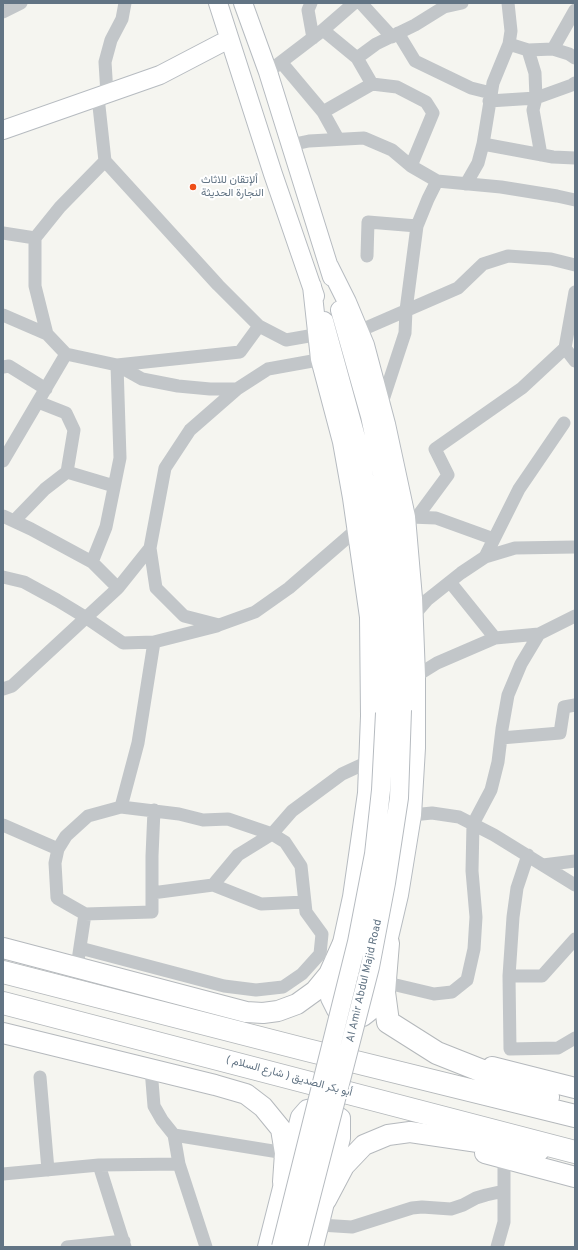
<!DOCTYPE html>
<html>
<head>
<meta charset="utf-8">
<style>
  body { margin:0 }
  #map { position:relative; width:578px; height:1250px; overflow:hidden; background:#f5f5f0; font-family:Overpass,sans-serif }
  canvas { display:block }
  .frame { position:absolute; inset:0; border:4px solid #627484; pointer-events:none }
</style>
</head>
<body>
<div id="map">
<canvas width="578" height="1250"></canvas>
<div class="frame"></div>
</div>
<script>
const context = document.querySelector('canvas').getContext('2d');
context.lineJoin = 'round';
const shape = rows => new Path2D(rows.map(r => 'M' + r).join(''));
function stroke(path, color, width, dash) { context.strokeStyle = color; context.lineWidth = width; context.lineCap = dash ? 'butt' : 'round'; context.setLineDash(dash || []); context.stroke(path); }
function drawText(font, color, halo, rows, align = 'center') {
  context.font = font + ' Overpass,Vazirmatn,sans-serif'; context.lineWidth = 4; context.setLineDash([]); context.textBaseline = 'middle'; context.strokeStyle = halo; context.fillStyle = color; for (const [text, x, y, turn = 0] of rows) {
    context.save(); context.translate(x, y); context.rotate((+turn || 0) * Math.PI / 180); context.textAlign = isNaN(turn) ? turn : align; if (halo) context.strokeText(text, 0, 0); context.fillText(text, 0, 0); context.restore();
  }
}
const street = shape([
  [311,3,308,10,313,38],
  [361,3,392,37],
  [3,12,21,3],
  [323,30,357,58,372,84],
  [398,33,415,61,471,88,491,93],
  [509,44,528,50,553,49,569,54,575,58],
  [553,49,575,10],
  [528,50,535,73,536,98,533,110,541,155],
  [357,58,376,44,415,25,444,7,462,3],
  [281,62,323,112,338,139],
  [268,72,323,30,354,3],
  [107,94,105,62,111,40,122,19,125,3],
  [98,97,105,161,218,285,259,326,286,340,326,333],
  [489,101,536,98,572,85,575,83],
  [323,112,372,84,397,87,426,102,433,113,411,166],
  [483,144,553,157,575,158],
  [290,145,309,141,364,138,392,150,411,166,437,181,501,187,557,196,575,200],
  [105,161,60,207,35,238,35,286,47,334,66,354,117,365,240,352,259,326],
  [466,184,478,163,483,144,493,83,509,44,511,31,508,3],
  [3,233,35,238],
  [367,256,368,222,417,226],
  [3,315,47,334],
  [359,331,458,288,483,264,508,256,551,259,575,265],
  [565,348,575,361],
  [329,358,268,369,237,389,190,430,165,468,150,548,156,588,184,616,219,625,255,612,289,588,356,530],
  [117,365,142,379,178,386,210,389,237,389],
  [3,367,9,366,46,389],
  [381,406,405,333,406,310,417,226,428,199,437,181],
  [3,461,66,354],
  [67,472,114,486],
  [3,516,31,529,92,562,118,588],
  [410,517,436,518,494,539],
  [417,517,448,475,435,449,522,388,565,348,575,292],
  [14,521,45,489,67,472,74,430,66,413,38,402],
  [485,557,519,489,564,423],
  [92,562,106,527,120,458,117,365],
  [3,577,24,582,57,600,85,617,123,643,154,642,217,626],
  [450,582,495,638],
  [414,615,427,600,461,573,485,557,515,548,575,547],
  [416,676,437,663,495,638,539,634,575,616],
  [3,689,12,686,118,588,150,548],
  [501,738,560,733,564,707,575,705],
  [121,807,138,743,154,642],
  [412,815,432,813,459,817,494,835,575,885],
  [3,825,58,849],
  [528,855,517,888,513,917,509,976,510,1049,558,1048,575,1038],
  [543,865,575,861],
  [213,885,238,855,272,834,292,811,342,774,368,762],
  [152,893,213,885,261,904,305,902],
  [85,914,152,912,152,856,154,810],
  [77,967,85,914,57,898,55,863,58,849,66,836,88,816,121,807,179,814,203,820,228,819,272,834,285,842,301,866,306,912,322,934,320,954,302,974,283,987,256,990,224,986,80,948],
  [509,976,542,976,575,939],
  [396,985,434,994,452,992,467,980,474,949,476,917,472,871,473,824,491,790,498,762,502,729,508,695,521,664,539,634],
  [151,1069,154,1106,162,1120,174,1135,179,1164,206,1247],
  [40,1077,48,1170],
  [174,1135,285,1153],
  [99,1165,125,1247],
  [3,1174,99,1165,179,1164],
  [320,1225,352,1227,412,1208,422,1207,451,1209,463,1205,476,1198,486,1195,504,1191],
  [67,1247,124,1241],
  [497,1247,504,1222,504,1159]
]);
const secondary = shape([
  [218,3,273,174,315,296],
  [243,3,268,72,332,277],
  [3,130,160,75,229,39],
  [312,286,320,359,342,442,352,498,369,617,370,716,367,793,352,897,330,998,336,1010,350,1017,363,1017,372,1010,399,895,412,815,416,748,416,676,413,598,406,517,386,424,365,345,347,302,329,266],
  [340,310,370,416,382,474,393,540,401,622,402,710],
  [324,321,357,441,374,526,382,588,386,652,385,713],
  [267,1247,300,1117,307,1109,325,1107,341,1118,341,1138,314,1247]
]);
const primary = shape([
  [3,948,246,1012,263,1013,278,1011,297,1004,315,991,329,974,342,945],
  [3,1033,215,1085,246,1094,263,1107,281,1129,285,1153,283,1182],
  [492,1067,575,1088],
  [485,1153,575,1177],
  [326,1200,344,1166,364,1145,388,1135,410,1132,539,1151]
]);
const highway = shape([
  [388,943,384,992,388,1022,437,1053,548,1097],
  [3,972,307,1050,575,1116],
  [3,1003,575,1152]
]);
const secondaryBridge = shape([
  [281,1247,357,942,374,854,381,790,385,713],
  [298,1247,370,967,386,883,399,798,402,710]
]);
const markers = [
  [193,187,4,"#ee4e17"]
];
const poiNames = [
  ["ألإتقان للاثاث",201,181],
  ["النجارة الحديثة",201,194]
];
const streetNames = [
  ["Al Amir Abdul Majid Road",365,981,-77],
  ["( شارع السلام ) أبو بكر الصديق",289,1077,15]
];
stroke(secondary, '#b6bbc0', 20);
stroke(primary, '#b5b9bd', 22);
stroke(highway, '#b4b8bb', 24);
stroke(street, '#c2c6c9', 13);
stroke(secondary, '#fff', 18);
stroke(primary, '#fff', 20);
stroke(highway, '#fff', 22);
stroke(secondaryBridge, '#b6bbc0', 20, []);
stroke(secondaryBridge, '#fff', 18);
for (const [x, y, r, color] of markers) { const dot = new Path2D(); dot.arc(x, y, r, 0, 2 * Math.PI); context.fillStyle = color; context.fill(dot); stroke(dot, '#fff', 1.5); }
drawText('11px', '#627484', '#fff', poiNames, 'left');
drawText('11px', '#627484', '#fff', streetNames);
</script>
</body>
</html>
